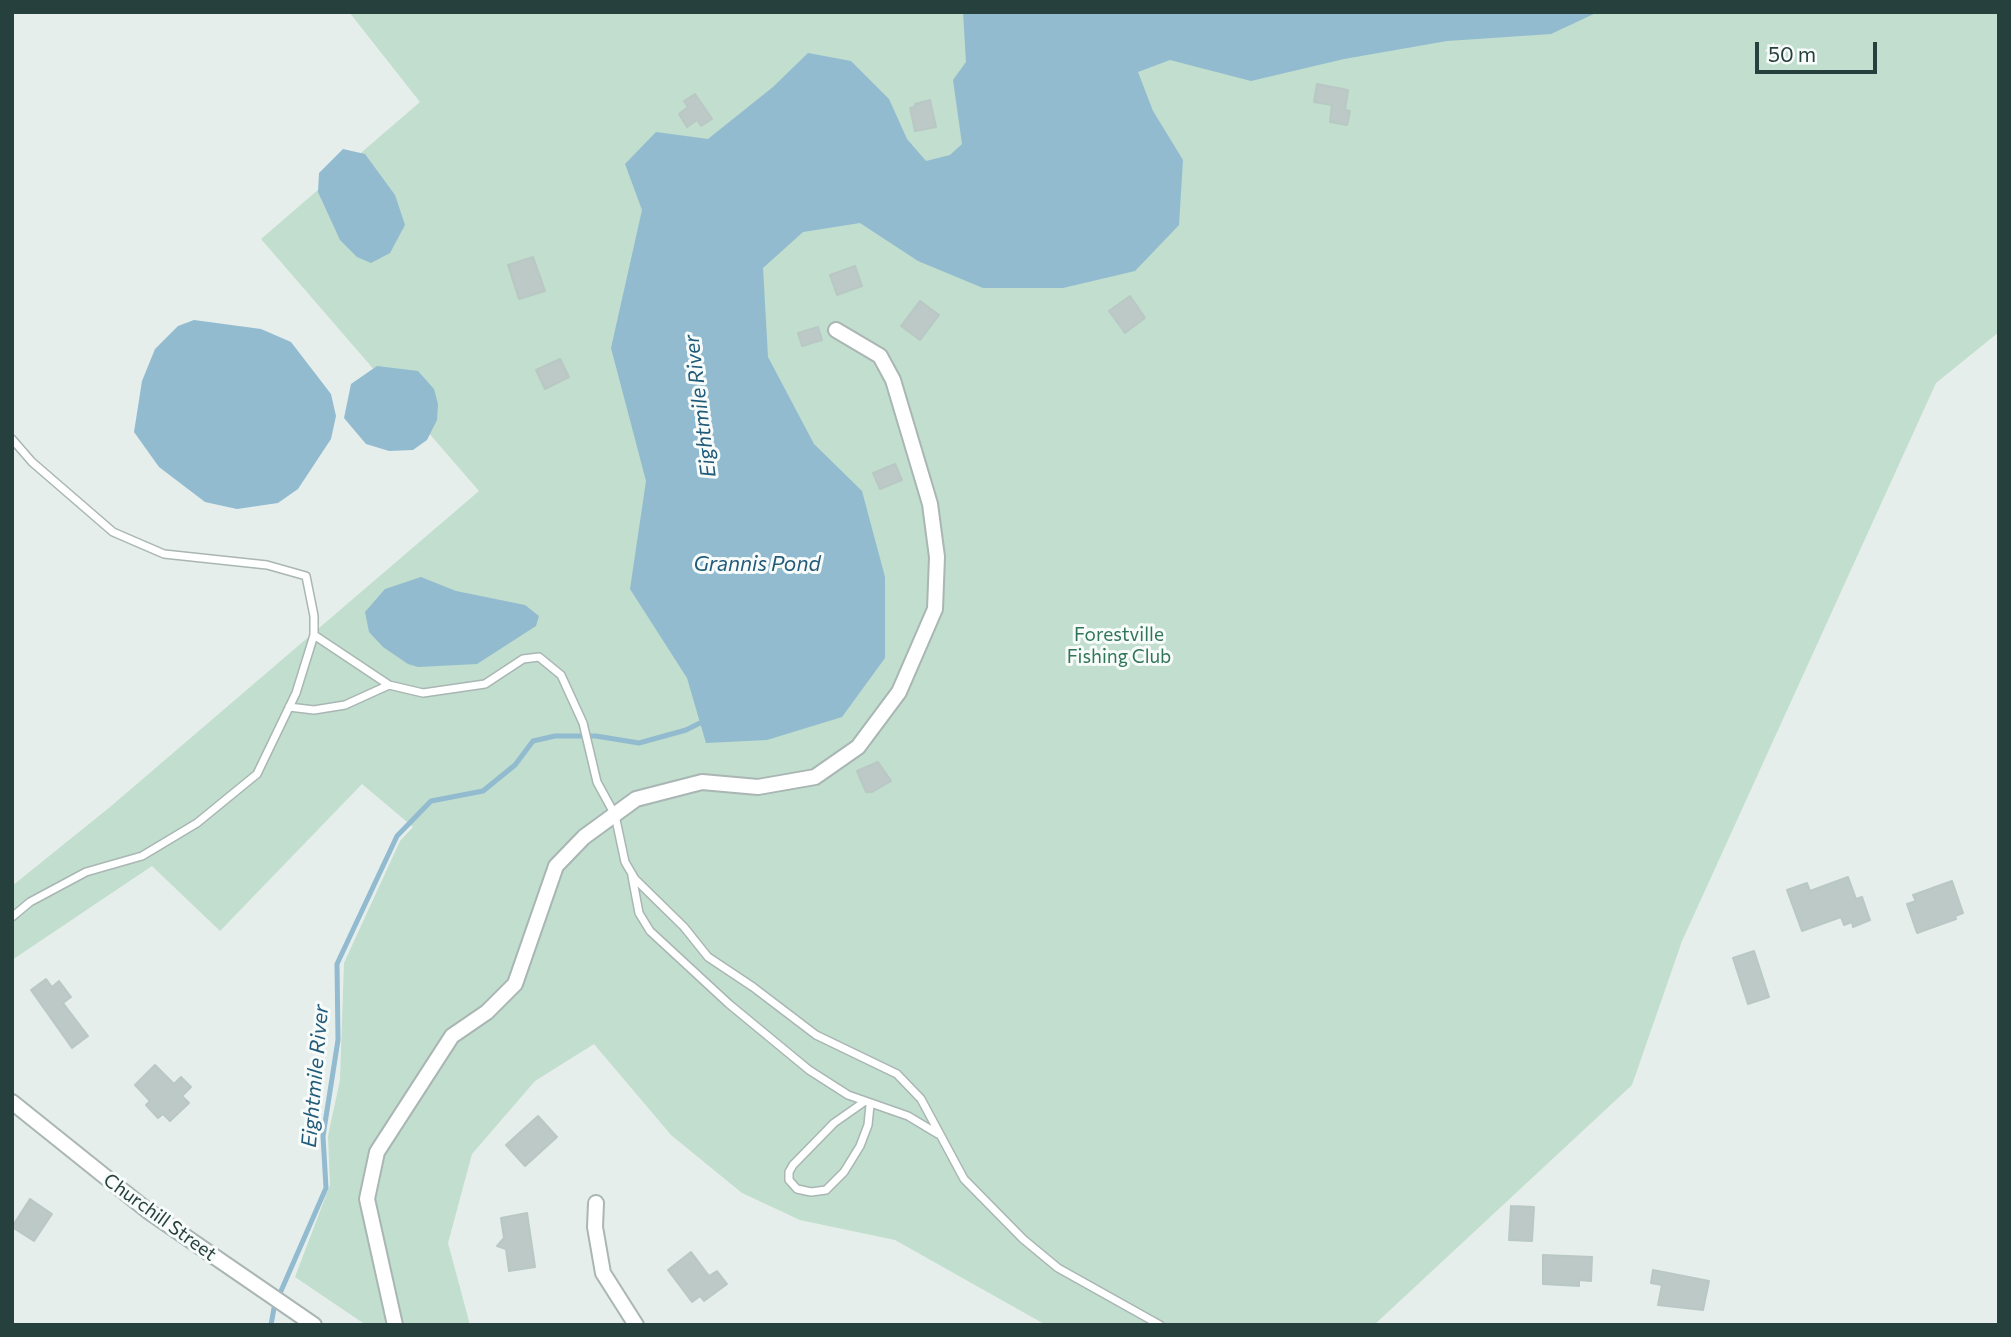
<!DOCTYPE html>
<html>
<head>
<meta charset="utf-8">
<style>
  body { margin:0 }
  #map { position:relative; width:2011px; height:1337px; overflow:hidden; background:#e6eeec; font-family:Commissioner,sans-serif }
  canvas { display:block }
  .frame { position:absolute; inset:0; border:14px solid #26403e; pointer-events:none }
  .scale { position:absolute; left:1755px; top:42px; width:122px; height:32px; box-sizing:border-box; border:4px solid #26403e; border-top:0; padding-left:9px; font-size:21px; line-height:24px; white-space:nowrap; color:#26403e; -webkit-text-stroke:5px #f7fbfa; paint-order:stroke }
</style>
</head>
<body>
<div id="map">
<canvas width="2011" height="1337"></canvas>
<div class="frame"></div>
<div class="scale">50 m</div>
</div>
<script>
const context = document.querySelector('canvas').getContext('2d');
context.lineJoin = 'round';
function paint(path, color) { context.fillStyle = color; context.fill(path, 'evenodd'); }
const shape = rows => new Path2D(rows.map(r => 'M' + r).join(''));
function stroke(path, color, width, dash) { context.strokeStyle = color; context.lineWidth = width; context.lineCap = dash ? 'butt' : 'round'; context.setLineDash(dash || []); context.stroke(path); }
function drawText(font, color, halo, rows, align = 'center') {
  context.font = font + ' Commissioner,sans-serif'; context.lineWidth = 6; context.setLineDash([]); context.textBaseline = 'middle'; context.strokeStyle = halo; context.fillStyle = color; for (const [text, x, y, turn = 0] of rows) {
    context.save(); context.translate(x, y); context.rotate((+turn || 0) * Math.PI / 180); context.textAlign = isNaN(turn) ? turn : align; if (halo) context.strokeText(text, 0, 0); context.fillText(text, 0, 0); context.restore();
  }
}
const green = shape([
  [349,12,1999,12,1999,332,1936,383,1682,941,1632,1085,1374,1325,1046,1325,895,1240,800,1220,742,1193,671,1135,594,1044,535,1081,472,1154,448,1243,470,1325,366,1325,295,1277,330,1185,328,1136,340,1080,344,963,400,841,413,827,362,784,220,931,152,866,12,960,12,886,110,807,479,491,261,239,420,102]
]);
const water = shape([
  [963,12,1598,12,1551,34,1447,41,1344,59,1251,81,1170,60,1138,72,1153,111,1183,160,1179,225,1135,271,1063,288,983,288,918,261,860,223,803,232,763,268,768,357,814,444,862,491,885,577,885,658,842,717,767,740,706,743,687,678,630,589,646,481,611,348,642,210,625,164,656,132,708,139,773,87,808,53,851,61,889,99,907,139,926,161,950,155,962,144,953,80,966,62],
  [343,149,365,154,395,195,405,225,390,253,371,263,357,257,340,240,318,192,319,173],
  [194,320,261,329,291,342,331,394,336,416,331,439,298,489,278,503,237,509,205,502,159,467,134,432,142,381,155,349,178,326],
  [377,366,418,371,434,389,438,404,437,420,427,440,413,450,389,451,366,444,344,418,351,384],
  [421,577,456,591,525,605,539,616,536,626,477,664,418,667,408,664,383,647,369,632,365,612,385,589]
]);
const stream = shape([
  [281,1291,326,1188,323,1136,338,1040,337,964,397,836,431,801,483,791,515,765,533,741,555,736,596,736,639,743,686,730,706,720],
  [271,1325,274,1308]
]);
const building = shape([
  [1317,84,1348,90,1345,110,1350,111,1347,125,1330,122,1332,105,1314,102,1317,84],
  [695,94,712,119,701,126,697,120,687,127,679,114,688,107,684,101,695,94],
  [930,100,936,127,915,131,910,108,915,107,915,104,930,100],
  [533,257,545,291,519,299,508,265,533,257],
  [855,266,862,286,837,295,830,275,855,266],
  [1130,296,1145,318,1125,333,1109,311,1130,296],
  [920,301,939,315,920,340,901,326,920,301],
  [818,327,822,340,802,346,798,333,818,327],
  [560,359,569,377,545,389,536,370,560,359],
  [895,464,902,480,880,489,873,473,895,464],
  [878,762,891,781,872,792,866,792,857,771,878,762],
  [1848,877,1856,899,1862,897,1870,920,1853,927,1852,922,1844,925,1841,917,1802,931,1787,890,1807,883,1810,891,1848,877],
  [1952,881,1963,913,1955,916,1956,919,1917,933,1907,904,1916,901,1913,895,1952,881],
  [1754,951,1769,997,1748,1004,1733,958,1754,951],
  [46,979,52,987,59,981,71,997,63,1003,88,1036,72,1048,31,990,46,979],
  [155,1065,174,1084,181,1077,191,1087,182,1096,189,1103,170,1121,163,1114,158,1118,146,1105,150,1101,135,1085,155,1065],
  [538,1116,557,1137,525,1166,506,1145,538,1116],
  [30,1199,52,1214,34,1241,12,1227,30,1199],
  [1511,1206,1534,1207,1532,1241,1509,1240,1511,1206],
  [527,1213,535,1267,509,1271,506,1249,497,1246,504,1238,501,1218,527,1213],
  [691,1252,709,1276,717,1271,727,1284,704,1301,700,1296,692,1302,668,1270,691,1252],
  [1543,1255,1592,1257,1591,1281,1579,1280,1579,1286,1543,1284,1543,1255],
  [1653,1270,1709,1281,1703,1310,1658,1305,1662,1285,1651,1283,1653,1270]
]);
const service = shape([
  [12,439,32,462,113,532,164,554,267,565,306,576,314,616,314,635,296,693,257,774,197,823,142,856,86,872,30,902,12,917],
  [314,635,389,685,423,693,485,684,523,659,539,657,561,675,583,723,597,782,615,815,625,862,635,879,684,927,708,957,753,987,816,1035,897,1074,921,1099,964,1179,1023,1239,1058,1268,1160,1325],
  [289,707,314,710,345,705,389,685],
  [632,876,639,913,650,931,729,1004,809,1070,848,1095,908,1116,938,1134],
  [864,1102,834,1123,793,1165,789,1172,789,1180,797,1189,811,1192,826,1190,844,1172,860,1146,868,1125,870,1105]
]);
const minor = shape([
  [12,1102,148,1211,314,1325],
  [596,1203,595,1227,603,1273,636,1325],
  [395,1325,367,1199,377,1152,452,1036,487,1012,515,984,556,866,584,837,636,799,702,782,758,787,815,777,858,747,899,692,935,609,937,557,930,504,893,380,880,356,836,330]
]);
const parkNames = [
  ["Forestville",1119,635],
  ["Fishing Club",1119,657]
];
const streetNames = [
  ["Churchill Street",160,1217,36]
];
const waterNames = [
  ["Eightmile River",700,406,-97],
  ["Grannis Pond",757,564],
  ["Eightmile River",315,1076,-85]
];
paint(green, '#c1dece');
paint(water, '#92bbd0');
stroke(stream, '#92bbd0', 5);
paint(building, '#bcc9c6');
stroke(building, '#b9c8c4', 2);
stroke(service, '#a9b6b4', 10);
stroke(minor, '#a9b6b4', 18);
stroke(service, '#fff', 7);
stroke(minor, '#fff', 14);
drawText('19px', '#317558', '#f7fbfa', parkNames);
drawText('19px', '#26403e', '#f7fbfa', streetNames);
drawText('italic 21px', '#225b7a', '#f7fbfa', waterNames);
</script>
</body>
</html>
